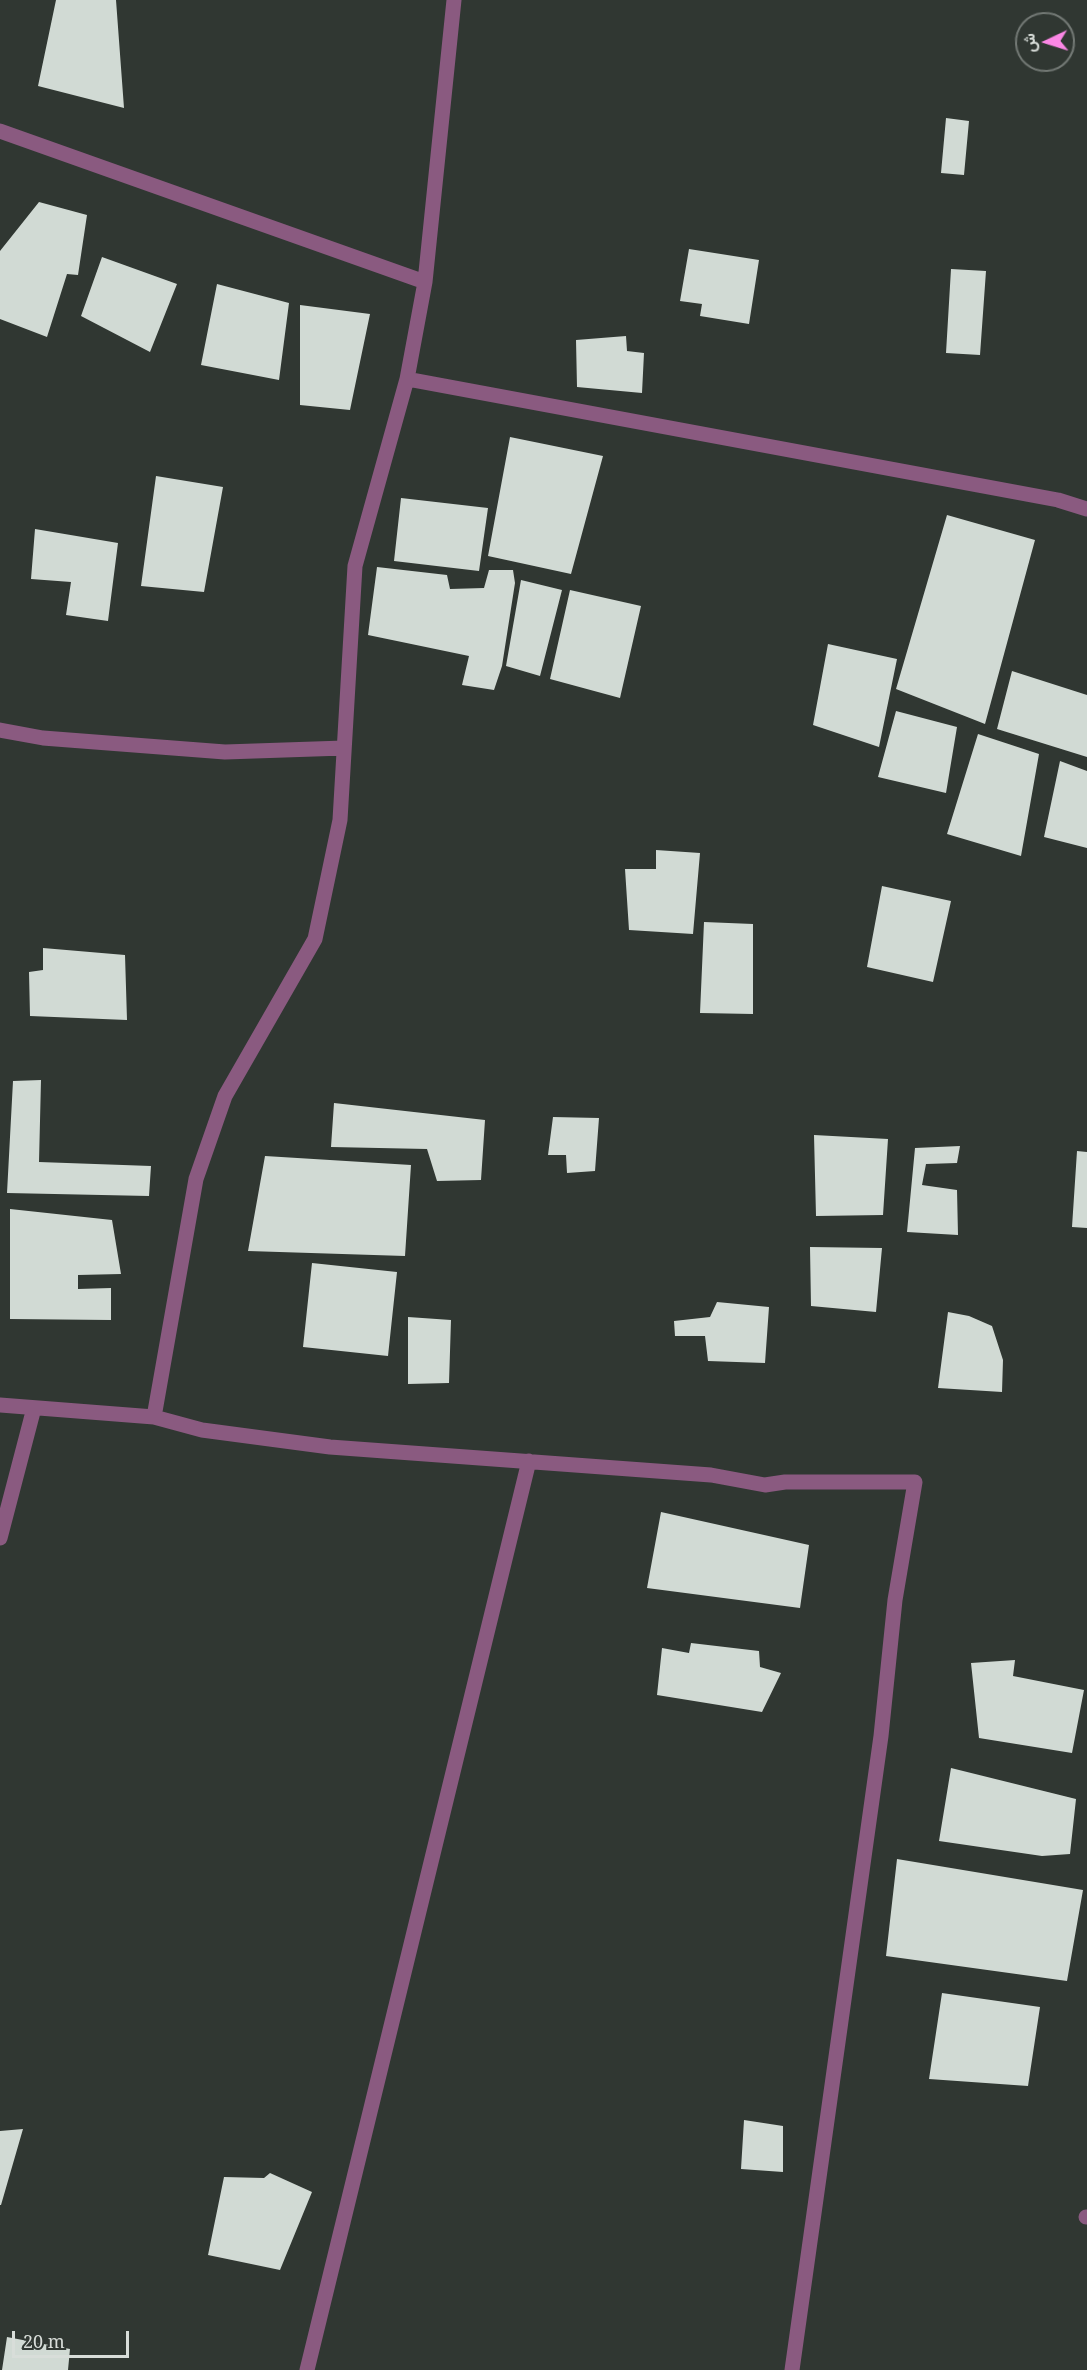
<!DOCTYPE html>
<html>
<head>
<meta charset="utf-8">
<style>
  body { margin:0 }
  #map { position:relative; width:1087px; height:2370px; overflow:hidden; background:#303732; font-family:"Noto Serif",Vazirmatn,serif }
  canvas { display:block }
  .north { position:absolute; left:1015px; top:12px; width:60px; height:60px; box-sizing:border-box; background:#303732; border:2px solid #737975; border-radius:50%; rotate:266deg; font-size:16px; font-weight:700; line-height:24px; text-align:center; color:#d8ddd9 }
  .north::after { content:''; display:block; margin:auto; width:21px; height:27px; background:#fb87e5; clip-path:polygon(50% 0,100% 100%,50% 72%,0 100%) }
  .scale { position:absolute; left:12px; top:2331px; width:117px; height:27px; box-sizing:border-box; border:3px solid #d8ddd9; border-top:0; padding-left:8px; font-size:18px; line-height:21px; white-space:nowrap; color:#d8ddd9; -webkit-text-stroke:4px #303732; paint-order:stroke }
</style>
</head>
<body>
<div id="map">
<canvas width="1087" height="2370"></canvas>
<div class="north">ش</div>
<div class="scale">20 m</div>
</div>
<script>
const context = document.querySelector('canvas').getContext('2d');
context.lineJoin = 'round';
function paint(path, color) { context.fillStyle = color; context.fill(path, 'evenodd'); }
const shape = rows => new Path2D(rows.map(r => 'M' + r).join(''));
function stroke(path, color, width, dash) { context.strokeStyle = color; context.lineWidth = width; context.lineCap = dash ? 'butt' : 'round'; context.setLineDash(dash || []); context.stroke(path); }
const building = shape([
  [56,0,116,0,124,108,38,86],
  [946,118,969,121,964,175,941,173],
  [39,202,87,215,78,275,67,274,47,337,0,319,0,251],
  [689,249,759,260,749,324,700,316,702,304,680,301],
  [102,257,177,284,150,352,81,316],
  [951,269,986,271,980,355,946,353],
  [217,284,289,303,279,380,201,365],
  [300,305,370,314,350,410,300,405],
  [626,336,627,351,644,353,642,393,577,387,576,340],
  [510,437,603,456,571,574,488,556],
  [156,476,223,487,204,592,141,586],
  [401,498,488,508,479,571,394,561],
  [947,515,1035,540,985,724,896,689],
  [35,529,118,543,108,621,66,615,71,582,31,579],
  [377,567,447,575,450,589,484,588,489,570,513,570,515,583,502,666,494,690,462,685,469,656,368,635],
  [521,580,562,590,540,676,506,666],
  [570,590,641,606,620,698,550,679],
  [828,644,897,659,879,747,813,725],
  [1012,671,1087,695,1087,757,997,729],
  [896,711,957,727,946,793,878,777],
  [978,734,1039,754,1021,856,947,834],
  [1060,761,1087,771,1087,848,1044,837],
  [656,850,700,853,693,934,629,930,625,869,656,869],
  [882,886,951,901,933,982,867,967],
  [704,922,753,924,753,1014,700,1013],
  [43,948,125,955,127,1020,30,1016,29,972,43,970],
  [41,1080,39,1162,151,1166,149,1196,7,1193,13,1081],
  [334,1103,485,1120,481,1180,437,1181,427,1149,331,1147],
  [553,1117,599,1118,595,1171,567,1173,566,1155,548,1155],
  [814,1135,888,1139,883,1215,816,1216],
  [960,1146,957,1163,926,1164,922,1185,957,1190,958,1235,907,1232,915,1148],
  [1077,1151,1087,1152,1087,1228,1072,1227],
  [265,1156,411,1165,405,1256,248,1251],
  [10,1209,112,1220,121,1274,78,1275,78,1289,111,1288,111,1320,10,1319],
  [810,1247,882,1248,876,1312,811,1306],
  [312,1263,397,1272,388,1356,303,1347],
  [717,1302,769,1307,765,1363,708,1361,705,1336,675,1336,674,1321,710,1317],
  [948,1312,969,1316,992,1326,1003,1360,1002,1392,938,1388],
  [408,1317,451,1320,449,1383,408,1384],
  [661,1512,809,1545,800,1608,647,1588],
  [691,1643,759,1651,760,1667,781,1673,762,1712,657,1695,662,1648,689,1653],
  [1015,1660,1013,1676,1084,1690,1072,1753,979,1738,971,1663],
  [951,1768,1076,1799,1070,1854,1042,1856,939,1841],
  [897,1859,1083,1890,1067,1981,886,1956],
  [942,1993,1040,2007,1028,2086,929,2079],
  [744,2120,783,2126,783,2172,741,2169],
  [23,2129,1,2205,0,2205,0,2131],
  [270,2173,312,2192,280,2270,208,2255,224,2177,264,2178],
  [7,2337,70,2349,68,2370,2,2370]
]);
const street = shape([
  [454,0,425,282,407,379,1058,500,1087,509],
  [0,131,425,282],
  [0,730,43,738,225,752,344,748],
  [0,1405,154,1417,202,1430,330,1447,711,1475,765,1485,785,1482,915,1482,895,1600,881,1736,792,2370],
  [154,1417,196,1179,225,1096,315,939,340,820,355,566,407,379],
  [0,1538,34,1408],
  [1086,2217,1087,2217],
  [307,2370,529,1461]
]);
paint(building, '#d1dad4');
stroke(street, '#8a5a80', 15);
</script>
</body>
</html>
